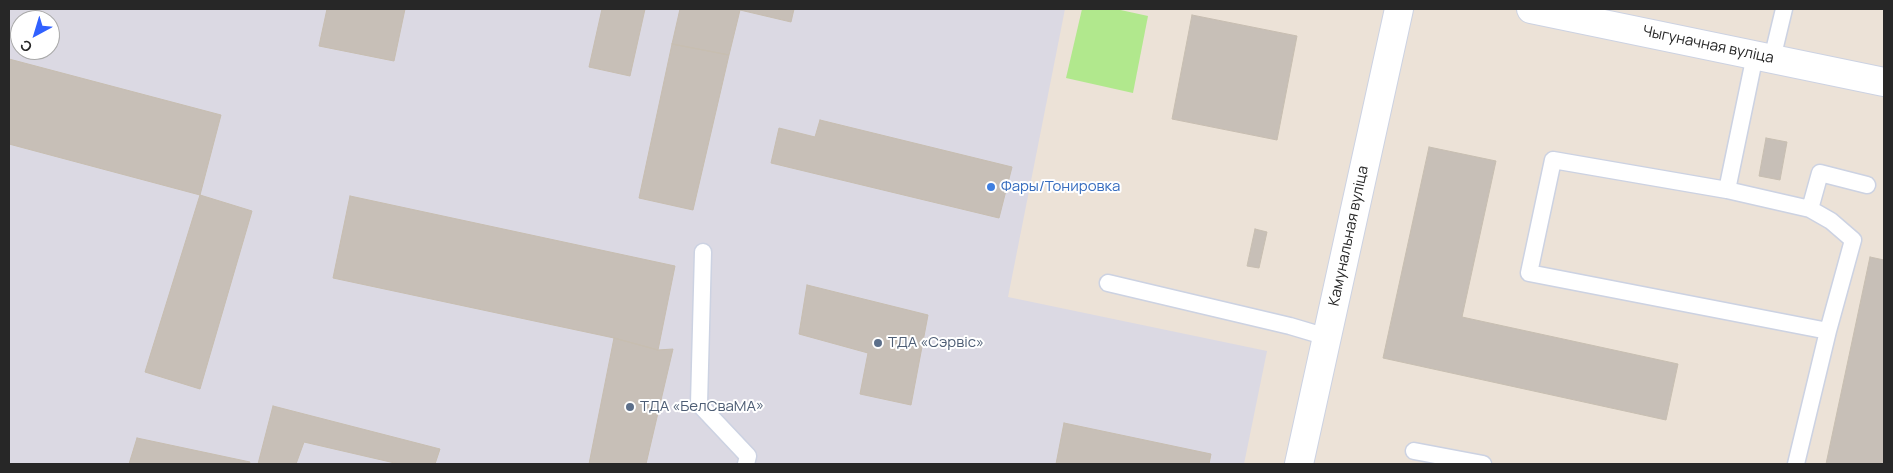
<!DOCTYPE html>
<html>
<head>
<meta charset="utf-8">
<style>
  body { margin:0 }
  #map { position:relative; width:1893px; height:473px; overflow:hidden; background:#ece2d7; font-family:Manrope,sans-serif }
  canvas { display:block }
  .frame { position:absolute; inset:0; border:10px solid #272727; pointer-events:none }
  .north { position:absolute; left:10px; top:10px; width:50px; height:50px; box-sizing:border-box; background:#fff; border:1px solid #a9a9a9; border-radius:50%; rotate:219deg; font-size:14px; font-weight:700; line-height:20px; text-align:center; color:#272727 }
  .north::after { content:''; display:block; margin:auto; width:18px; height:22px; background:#3161ff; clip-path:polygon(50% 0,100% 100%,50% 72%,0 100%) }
</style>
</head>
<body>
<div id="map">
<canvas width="1893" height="473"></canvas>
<div class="frame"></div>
<div class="north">С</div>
</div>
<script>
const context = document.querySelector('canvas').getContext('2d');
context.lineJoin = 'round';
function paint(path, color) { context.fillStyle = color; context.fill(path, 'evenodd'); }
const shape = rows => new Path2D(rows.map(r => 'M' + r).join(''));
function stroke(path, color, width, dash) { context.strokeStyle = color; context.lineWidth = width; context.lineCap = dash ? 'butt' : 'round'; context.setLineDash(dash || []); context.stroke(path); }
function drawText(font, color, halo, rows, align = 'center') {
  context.font = font + ' Manrope,sans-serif'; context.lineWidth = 4; context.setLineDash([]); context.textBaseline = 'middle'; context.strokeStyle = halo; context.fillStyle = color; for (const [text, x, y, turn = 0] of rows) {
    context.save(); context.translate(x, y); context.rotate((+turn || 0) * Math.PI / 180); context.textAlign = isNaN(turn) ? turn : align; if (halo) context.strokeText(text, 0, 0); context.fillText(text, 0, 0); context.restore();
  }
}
const industrial = shape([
  [9,9,1065,9,1008,297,1267,351,1244,464,9,464],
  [20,20,50,20,50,50,20,50]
]);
const green = shape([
  [1082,9,1116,9,1148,16,1133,93,1066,78]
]);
const building = shape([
  [327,9,405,9,394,61,319,46,327,9],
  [602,9,645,9,630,76,589,67,602,9],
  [680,9,794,9,791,22,740,10,729,55,672,44,680,9],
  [1192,15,1297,36,1277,140,1172,119,1192,15],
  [672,44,729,55,693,210,639,198,672,44],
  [9,59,221,115,200,195,9,144,9,59],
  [820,120,1012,167,999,218,771,163,779,128,815,137,820,120],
  [1766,138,1787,142,1780,180,1759,176,1766,138],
  [1429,147,1496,161,1462,317,1678,364,1666,420,1383,358,1429,147],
  [200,195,252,211,200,389,145,372,200,195],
  [350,196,675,266,658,350,614,338,333,278,350,196],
  [1255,229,1267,232,1259,268,1247,266,1255,229],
  [1870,257,1884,260,1884,464,1826,464,1870,257],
  [807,285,928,315,911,405,860,394,868,353,799,334,807,285],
  [614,338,658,350,673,349,646,464,589,464,614,338],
  [273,406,440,449,435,464,399,464,304,442,296,464,258,464,273,406],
  [1064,423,1211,454,1209,464,1056,464,1064,423],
  [137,438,250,462,249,464,129,464,137,438]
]);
const lane = shape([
  [1772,59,1784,9],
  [1727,190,1755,55],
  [1810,209,1820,173,1867,185],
  [703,252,699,404,748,456,746,464],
  [1108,283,1290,326,1327,337],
  [1414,451,1483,464],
  [1796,464,1828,331,1853,240,1831,221,1810,209,1727,190,1553,160,1529,273,1828,331]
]);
const secondary = shape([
  [1531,9,1884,82],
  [1299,464,1399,9]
]);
const markers = [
  [991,187,5,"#3f7fe0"],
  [878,343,5,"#5c6f8a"],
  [630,407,5,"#5c6f8a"]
];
const streetNames = [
  ["Чыгуначная вуліца",1708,45,12],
  ["Камунальная вуліца",1349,236,-78]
];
const shopNames = [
  ["Фары/Тонировка",1001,187]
];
const serviceNames = [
  ["ТДА «Сэрвіс»",888,343],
  ["ТДА «БелСваМА»",640,407]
];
paint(industrial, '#dbd9e3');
paint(green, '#b1e88d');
paint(building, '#c7bfb7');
stroke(building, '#c7beb1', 1);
stroke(lane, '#ccd2e2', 19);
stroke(secondary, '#ccd2e2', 30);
stroke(lane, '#fff', 16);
stroke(secondary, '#fff', 28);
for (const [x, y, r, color] of markers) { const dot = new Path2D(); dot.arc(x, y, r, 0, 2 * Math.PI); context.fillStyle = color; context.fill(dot); stroke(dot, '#fff', 2); }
drawText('15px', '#272727', '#fff', streetNames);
drawText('15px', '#366cbe', '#fff', shopNames, 'left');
drawText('15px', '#4e5e75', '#fff', serviceNames, 'left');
</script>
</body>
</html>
